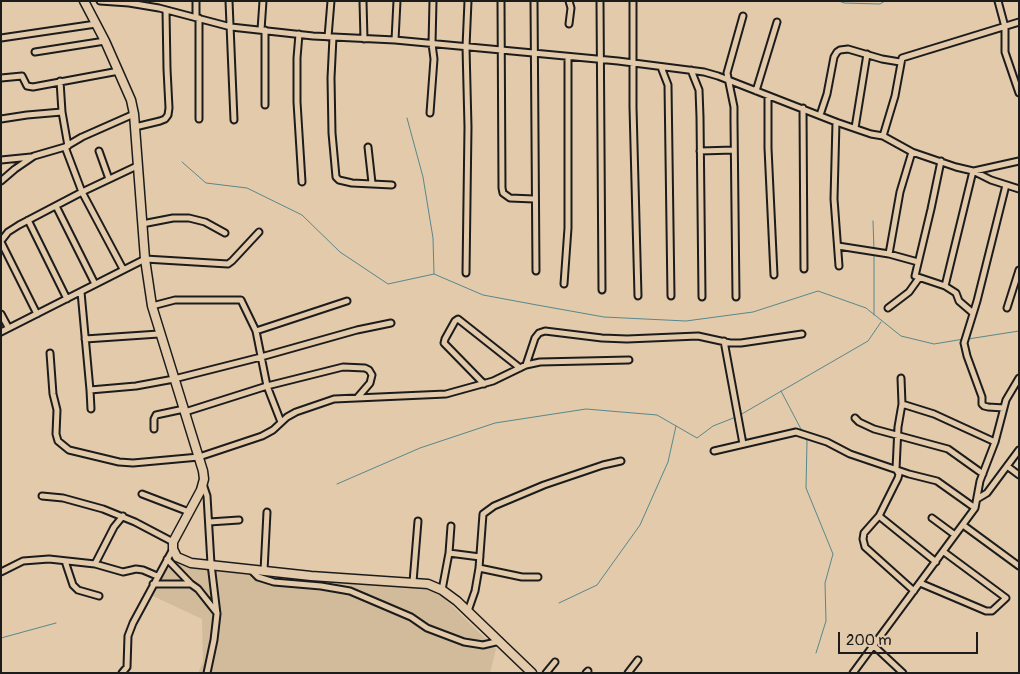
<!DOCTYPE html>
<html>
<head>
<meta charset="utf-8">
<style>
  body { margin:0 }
  #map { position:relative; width:1020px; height:674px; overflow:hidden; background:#e2caaa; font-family:Pangolin,sans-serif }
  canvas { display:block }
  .frame { position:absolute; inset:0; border:2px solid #1c1c1c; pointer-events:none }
  .scale { position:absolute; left:838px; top:632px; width:140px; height:22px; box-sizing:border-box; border:2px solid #1c1c1c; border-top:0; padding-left:6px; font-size:15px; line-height:18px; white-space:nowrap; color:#1c1c1c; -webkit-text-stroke:4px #e2caaa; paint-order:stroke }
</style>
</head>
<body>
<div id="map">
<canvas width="1020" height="674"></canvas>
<div class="frame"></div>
<div class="scale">200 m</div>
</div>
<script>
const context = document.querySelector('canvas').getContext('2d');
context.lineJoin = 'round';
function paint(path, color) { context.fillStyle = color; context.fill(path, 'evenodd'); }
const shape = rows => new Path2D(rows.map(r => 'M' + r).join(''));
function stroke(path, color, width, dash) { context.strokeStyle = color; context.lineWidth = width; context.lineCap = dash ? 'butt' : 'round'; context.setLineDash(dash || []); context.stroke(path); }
const built = shape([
  [172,557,186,566,286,580,418,586,440,594,496,649,490,673,198,673,203,662,202,619,153,596]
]);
const stream = shape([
  [839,1,844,3,880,4,885,1],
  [407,118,423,177,433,238,434,274],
  [182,162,206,183,247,188,302,215,340,252,388,284,434,274,483,295,537,305,604,317,686,321,753,312,818,291,866,308,901,336,934,344,964,339],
  [873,221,874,250],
  [874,315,874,254],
  [968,339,1019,331],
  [781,391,802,431],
  [740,415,868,341,881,322],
  [805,437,807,441,806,488,833,554,825,583,826,621,816,653],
  [337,484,420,448,495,423,586,409,657,415,697,438,713,426,736,417],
  [559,603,597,585,640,525,668,462,676,426],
  [1,638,56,623]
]);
const street = shape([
  [100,1,129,3,159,8,231,27,313,36,395,40,618,61,704,72,718,76,836,122,871,134,883,136,912,152,956,167,973,171,991,180,1019,189],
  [196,1,196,17],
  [229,1,234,120],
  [363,1,364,39],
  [501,1,502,188,503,193,510,198,534,199],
  [534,1,536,271],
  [600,1,602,290],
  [633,1,633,107,638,296],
  [998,1,1005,27,1005,52,1019,93],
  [199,18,199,119],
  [569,24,571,8,569,1],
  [261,30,263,1],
  [299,34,297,58,297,102,302,182],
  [328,37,331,1],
  [333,37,331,78,332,133,336,177,339,180,352,183,392,185],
  [1,38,96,24],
  [395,40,397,1],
  [35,52,105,41],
  [661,67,668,85,671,296],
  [691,70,699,90,700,117,702,297],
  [1,78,22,76,27,86,33,87,119,71],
  [60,81,62,112,68,146],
  [756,91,777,22],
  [768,96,768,148,774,275],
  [265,105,265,30],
  [803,108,804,269],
  [430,113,434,59,432,44,433,1],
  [820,115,827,94,834,57,837,52,840,50,848,49,882,59,900,62],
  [1,119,27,115,62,112],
  [836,122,834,199,839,266],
  [135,127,160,121,165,119,168,115,169,108,167,69,166,10],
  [855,128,867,54],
  [883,136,895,96,902,58,1019,22],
  [65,147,82,192,123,269],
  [368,147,372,183],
  [99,151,109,179],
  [700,151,734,150],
  [1,160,31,157],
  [941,161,931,209,915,276,945,286,956,293,959,301,973,313],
  [974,171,1019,161],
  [1,181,15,169,34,156,65,147,82,137,134,114],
  [56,206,95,284],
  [28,220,67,299],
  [142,224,173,218,189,218,205,222,225,233],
  [1,241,8,232,19,225,82,192,137,166],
  [1,242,37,314],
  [838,246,889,254,918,262],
  [889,254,900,192,912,152],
  [466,273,468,127,466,47,468,1],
  [564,284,568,228,568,57],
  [945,286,973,171],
  [81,292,90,390,91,409],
  [736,297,734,121,734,107,727,73,743,16],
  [152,306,175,300,241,300,256,331,267,386,281,422],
  [888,308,909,292,919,278],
  [1007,308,1019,270],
  [1,314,8,327],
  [256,331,347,301],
  [1,332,145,259,228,264,232,261,259,232],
  [85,339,159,334],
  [724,341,743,444],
  [50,353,53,394,57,410,56,434,58,441,69,450,119,462,133,463,199,457,262,436,273,430,287,417,296,412,334,399,446,394,493,381,526,365,540,362,629,360],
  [526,365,535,338,539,333,545,331,602,338,627,339,698,336,730,343,741,343,802,334],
  [901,378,902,404,898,427,896,469,899,474,898,478,879,516,936,562],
  [484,384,444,343,445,339,455,321,458,319,520,368],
  [90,390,136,386,174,379,261,357,357,330,391,323],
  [902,404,934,414,995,442],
  [1004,408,988,407,984,406,982,404,982,397,967,356,964,343,977,301,1006,185],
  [185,412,267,386,343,367,365,368,369,370,372,375,370,383,358,397],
  [855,418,859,422,874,429,948,449,983,474],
  [154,429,154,419,156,415,184,409],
  [714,451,796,432,827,442,850,454,909,474,937,481,975,508],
  [1007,466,1019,475],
  [203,484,207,496,211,564,217,614,214,640,207,673],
  [142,494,189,512],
  [42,496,63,498,103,509,135,522,173,542],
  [977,499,987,493,1019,450],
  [879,516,864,533,863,539,865,547,914,591],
  [932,518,955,535],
  [209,522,239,520],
  [963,525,1019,566],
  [449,553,480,557],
  [167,559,191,584,198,589,217,613],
  [65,561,73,585,78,590,99,596],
  [95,564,114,527,123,516],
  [479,568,522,577,538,577],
  [251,570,258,577,274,582,321,586,350,591,411,617,427,628,464,642,483,645,500,641],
  [264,571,267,512],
  [1,572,23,561,49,559,95,564,123,572,136,569,143,570,157,576],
  [413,582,418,521],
  [920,583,986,611,992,611,1006,598,944,552],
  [153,584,191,584],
  [442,590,449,553,451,526],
  [468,611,475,591,479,568,483,514,494,506,544,485,603,465,621,461],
  [874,646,903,673],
  [122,673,127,667,128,636,133,623,173,549],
  [546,673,555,662],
  [586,673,588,671],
  [628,673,638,660],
  [853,673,975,508,980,481,995,442,1006,400,1019,378]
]);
const secondary = shape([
  [84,1,105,41,131,100,134,114,145,259,152,306,203,471,204,479,201,490,173,542,173,549,177,557,191,563,311,576,428,584,442,590,457,601,532,673]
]);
paint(built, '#d2bb9a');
stroke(stream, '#57878d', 1);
stroke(street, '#1c1c1c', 9);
stroke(secondary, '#1c1c1c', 11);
stroke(street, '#e2caaa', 5);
stroke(secondary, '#e2caaa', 8);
</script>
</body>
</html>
